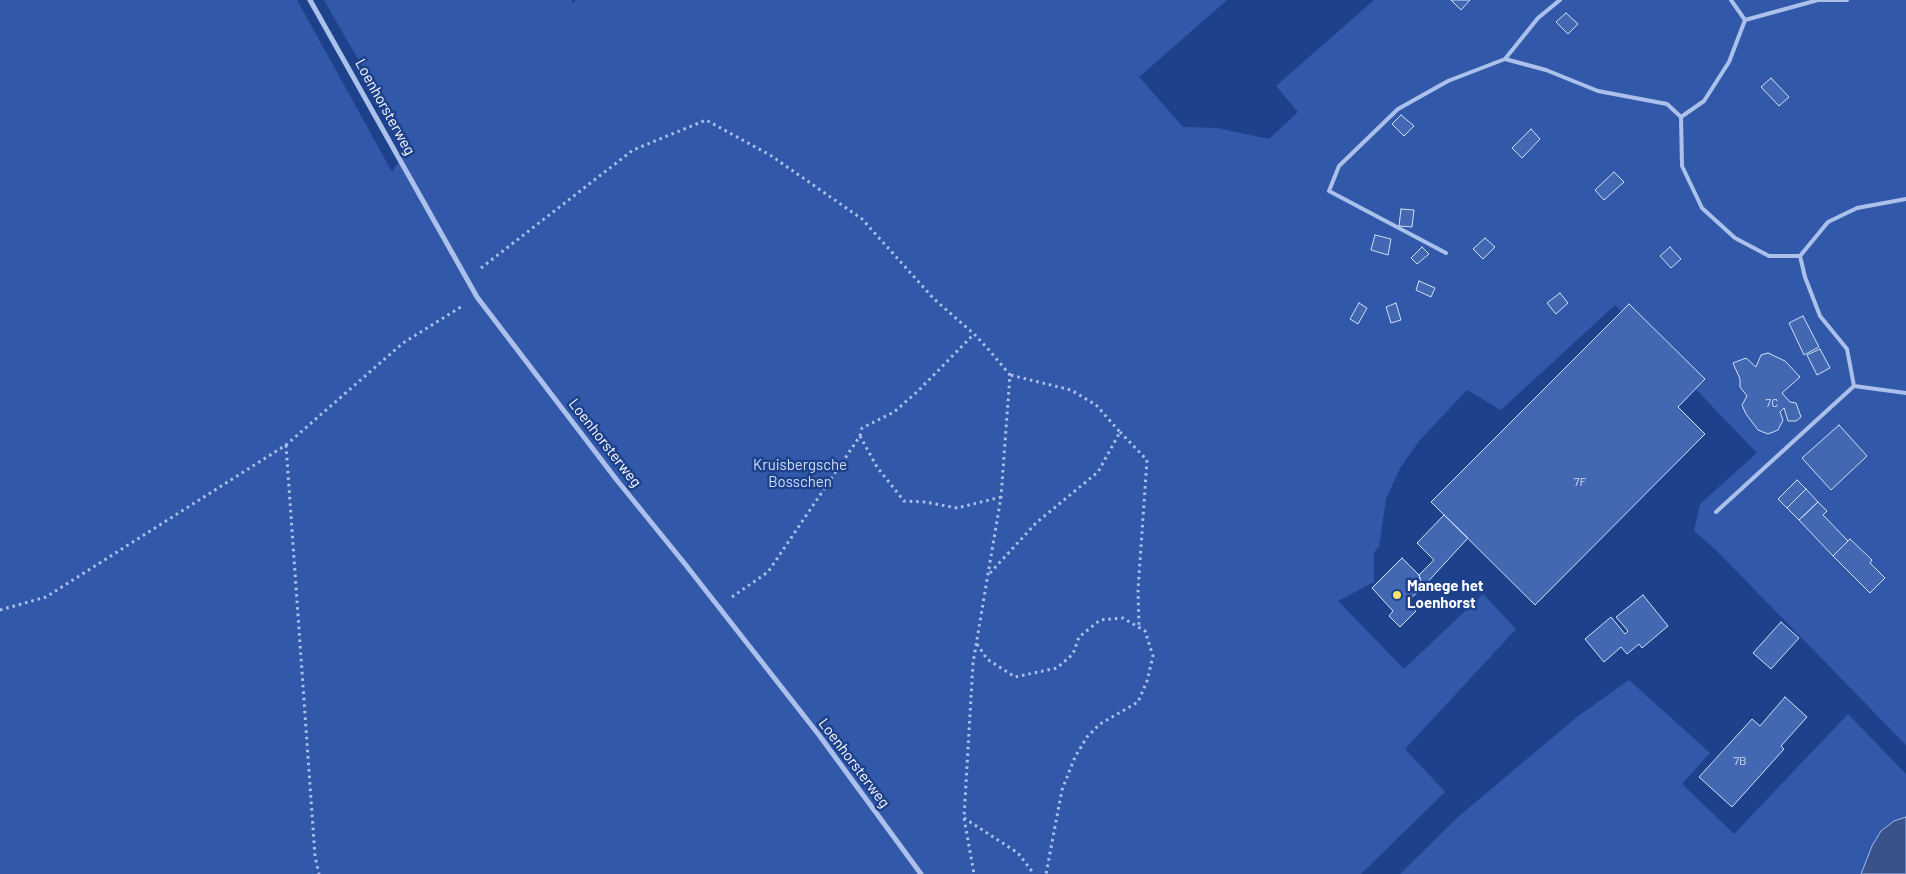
<!DOCTYPE html>
<html>
<head>
<meta charset="utf-8">
<style>
  body { margin:0 }
  canvas { display:block; background:#1e418c }
</style>
</head>
<body>
<canvas width="1906" height="874"></canvas>
<script>
const context = document.querySelector('canvas').getContext('2d');
context.lineJoin = 'round';
function paint(path, color) { context.fillStyle = color; context.fill(path, 'evenodd'); }
const shape = rows => new Path2D(rows.map(r => 'M' + r).join(''));
function stroke(path, color, width, dash) { context.strokeStyle = color; context.lineWidth = width; context.lineCap = dash ? 'butt' : 'round'; context.setLineDash(dash || []); context.stroke(path); }
function drawText(font, color, halo, rows, align = 'center') {
  context.font = font + ' Barlow,sans-serif'; context.lineWidth = 5; context.setLineDash([]); context.textBaseline = 'middle'; context.strokeStyle = halo; context.fillStyle = color; for (const [text, x, y, turn = 0] of rows) {
    context.save(); context.translate(x, y); context.rotate((+turn || 0) * Math.PI / 180); context.textAlign = isNaN(turn) ? turn : align; if (halo) context.strokeText(text, 0, 0); context.fillText(text, 0, 0); context.restore();
  }
}
const green = shape([
  [0,0,297,0,392,172,404,154,410,150,324,0,571,0,573,3,576,0,1227,0,1139,77,1183,127,1217,128,1269,139,1298,112,1276,86,1374,0,1906,0,1906,745,1716,550,1694,531,1700,504,1757,453,1615,305,1501,410,1467,390,1450,408,1420,440,1400,468,1386,499,1379,547,1374,552,1374,582,1338,601,1404,669,1483,594,1516,629,1405,749,1445,792,1361,874,0,874],
  [1629,680,1710,753,1682,784,1734,834,1848,714,1906,774,1906,817,1894,821,1861,874,1400,874,1458,817,1577,717]
]);
const water = shape([
  [1906,817,1906,874,1861,874,1872,846,1881,831,1894,821,1906,817]
]);
const building = shape([
  [1451,0,1470,0,1461,10,1451,0],
  [1566,13,1578,24,1568,34,1556,22,1566,13],
  [1771,78,1789,97,1779,106,1761,87,1771,78],
  [1401,115,1414,126,1404,136,1392,124,1401,115],
  [1531,129,1540,139,1522,158,1512,148,1531,129],
  [1614,172,1624,182,1604,200,1595,190,1614,172],
  [1401,209,1414,210,1412,227,1399,226,1401,209],
  [1375,235,1391,239,1388,255,1371,250,1375,235],
  [1485,238,1495,247,1483,259,1473,249,1485,238],
  [1422,247,1429,254,1417,264,1411,258,1422,247],
  [1670,247,1681,259,1671,268,1660,256,1670,247],
  [1419,281,1435,288,1431,297,1416,290,1419,281],
  [1560,293,1568,303,1556,314,1547,303,1560,293],
  [1359,303,1367,308,1358,324,1350,319,1359,303],
  [1396,303,1401,320,1391,323,1386,307,1396,303],
  [1629,304,1705,379,1678,407,1705,434,1535,605,1431,502,1629,304],
  [1803,316,1819,347,1804,355,1789,323,1803,316],
  [1820,349,1830,368,1817,375,1807,355,1820,349],
  [1768,353,1785,361,1800,377,1782,393,1790,402,1796,403,1801,417,1796,421,1788,421,1784,408,1780,412,1783,420,1778,430,1768,434,1758,430,1746,414,1742,405,1747,396,1740,387,1740,379,1733,363,1746,358,1756,367,1761,355,1768,353],
  [1839,425,1867,456,1831,490,1802,458,1839,425],
  [1797,480,1806,489,1787,508,1778,499,1797,480],
  [1806,489,1818,502,1799,520,1787,508,1806,489],
  [1818,502,1827,511,1823,515,1848,541,1833,556,1799,520,1818,502],
  [1444,515,1468,538,1423,587,1419,575,1434,560,1417,543,1444,515],
  [1850,539,1872,560,1870,563,1885,578,1870,593,1833,556,1850,539],
  [1402,558,1419,575,1423,587,1407,602,1416,611,1400,627,1389,616,1393,611,1372,588,1402,558],
  [1643,595,1668,626,1642,648,1639,644,1627,654,1621,647,1604,662,1585,639,1611,617,1625,634,1628,631,1616,617,1643,595],
  [1781,622,1799,638,1771,669,1753,653,1781,622],
  [1785,697,1807,717,1781,746,1784,749,1732,807,1699,777,1752,719,1760,726,1785,697]
]);
const path = shape([
  [481,268,633,150,706,120,770,155,862,219,934,299,974,334,989,350,1010,375,1001,497,973,663,964,818,974,874],
  [1120,432,1147,460,1138,590,1139,627],
  [860,436,862,428,894,412,918,391,974,334],
  [286,445,315,856,319,874],
  [990,573,1036,523,1098,472,1120,432,1096,405,1071,390,1010,375],
  [732,597,768,572,860,436,877,467,904,501,925,502,957,508,1001,497],
  [0,610,46,597,286,445,403,343,464,305],
  [977,644,987,659,1015,677,1057,668,1073,654,1079,637,1100,620,1123,618,1145,631,1153,656,1147,681,1138,702,1100,724,1087,737,1075,757,1062,790,1046,874],
  [964,818,1018,853,1034,874]
]);
const lane = shape([
  [1731,0,1745,20],
  [1745,20,1818,0,1847,0],
  [1505,59,1538,18,1560,0],
  [1681,117,1704,101,1729,62,1745,20],
  [1446,253,1329,191,1339,166,1398,109,1448,81,1505,59,1546,70,1598,91,1667,104,1681,117,1682,166,1702,208,1735,238,1769,256,1800,256,1828,222,1857,208,1906,199],
  [1800,256,1805,277,1820,316,1847,349,1854,386],
  [1716,512,1854,386,1906,393]
]);
const street = shape([
  [310,0,477,297,616,479,685,564,819,735,921,874]
]);
const markers = [
  [1397,595,5,"#fbe26b"]
];
const numberNames = [
  ["7C",1772,403],
  ["7F",1580,482],
  ["7B",1740,761]
];
const streetNames = [
  ["Loenhorsterweg",385,107,61],
  ["Loenhorsterweg",605,443,52],
  ["Loenhorsterweg",854,763,53]
];
const parkNames = [
  ["Kruisbergsche",800,465],
  ["Bosschen",800,482]
];
const poiNames = [
  ["Manege het",1407,586],
  ["Loenhorst",1407,603]
];
paint(green, '#3259a9');
paint(water, '#395289');
stroke(water, '#9fbaee', 1);
paint(building, '#4368b2');
stroke(building, '#d0def9', 1);
stroke(path, '#abc1ec', 3, [2.5, 4]);
stroke(lane, '#abc1ec', 4);
stroke(street, '#abc1ec', 5);
for (const [x, y, r, color] of markers) { const dot = new Path2D(); dot.arc(x, y, r, 0, 2 * Math.PI); context.fillStyle = color; context.fill(dot); stroke(dot, '#1e418c', 2); }
drawText('12px', '#d0d9ec', null, numberNames);
drawText('15px', '#fff', '#1e418c', streetNames);
drawText('15px', '#d0def9', '#1e418c', parkNames);
drawText('bold 15px', '#fff', '#1e418c', poiNames, 'left');
</script>
</body>
</html>
